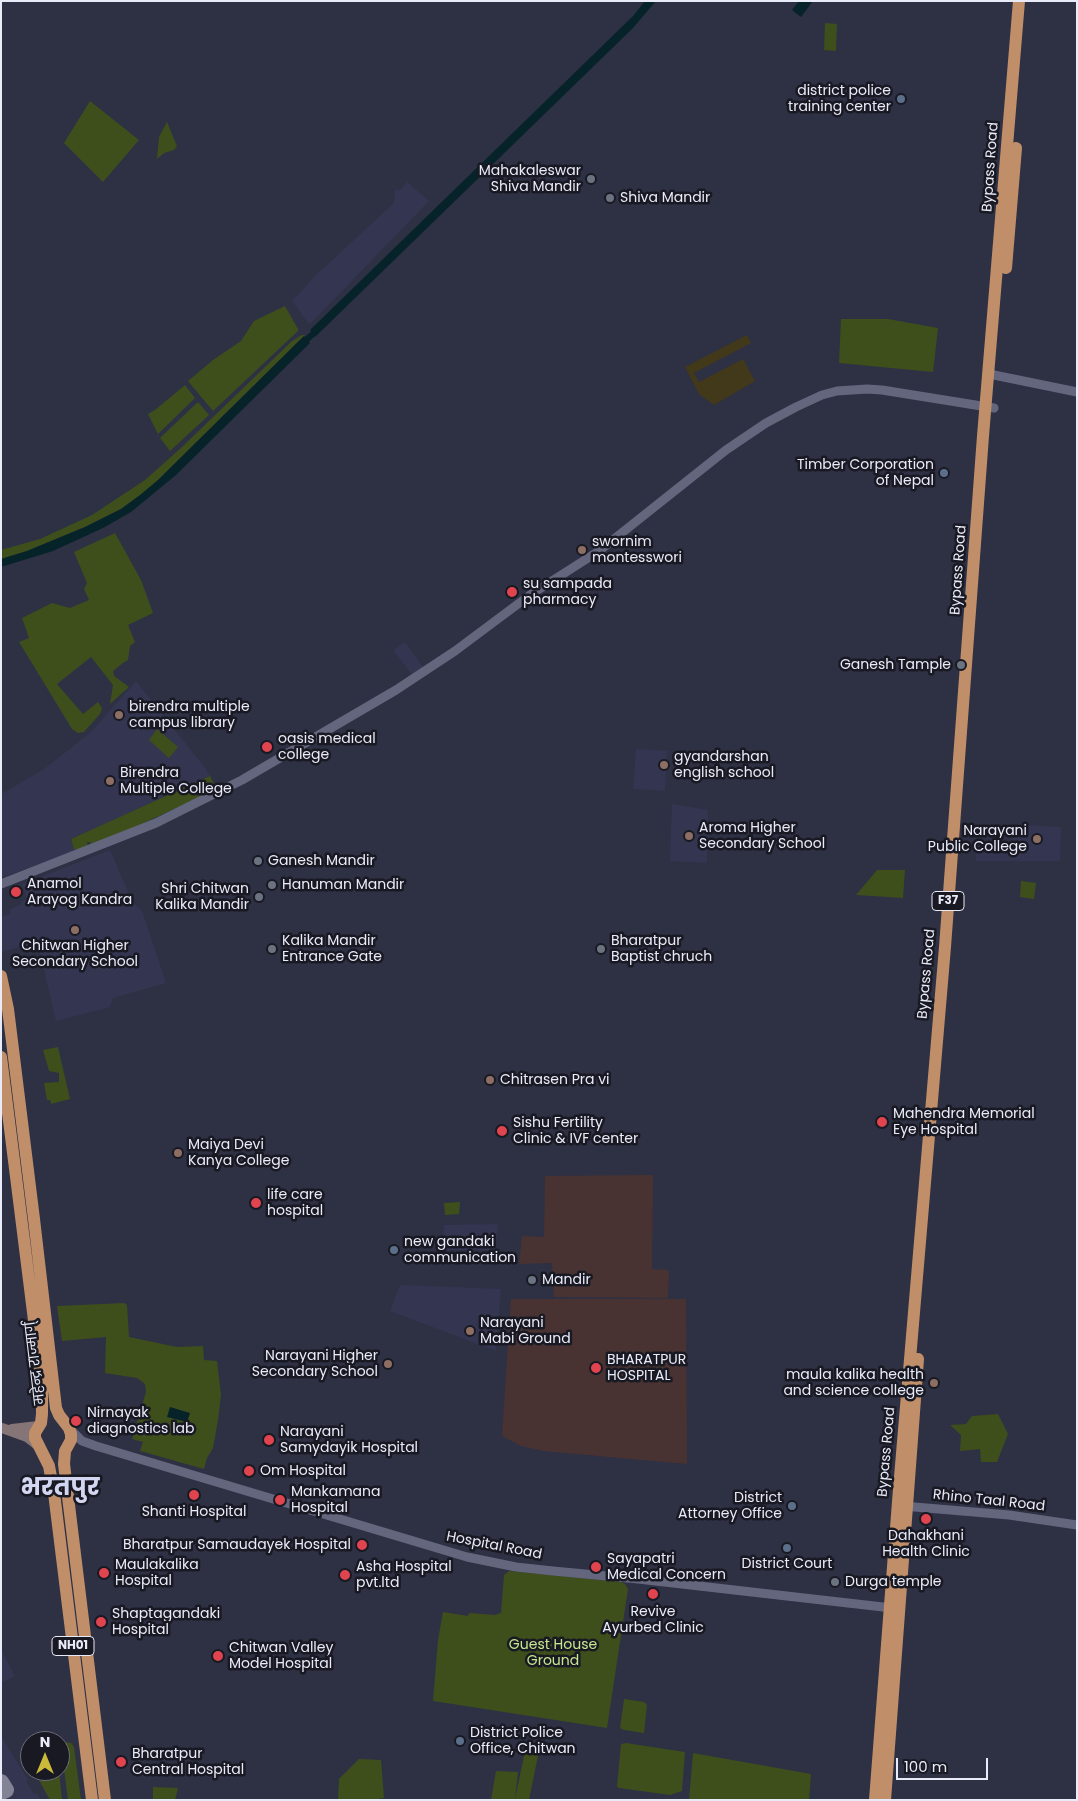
<!DOCTYPE html>
<html>
<head>
<meta charset="utf-8">
<style>
  body { margin:0 }
  #map { position:relative; width:1078px; height:1801px; overflow:hidden; background:#2e3044; font-family:Poppins,sans-serif }
  canvas { display:block }
  .frame { position:absolute; inset:0; border:2px solid #eaebf9; pointer-events:none }
  .north { position:absolute; left:20px; top:1731px; width:50px; height:50px; box-sizing:border-box; background:#181922; border:1px solid #6c6d78; border-radius:50%; rotate:0deg; font-size:14px; font-weight:700; line-height:20px; text-align:center; color:#eaebf9 }
  .north::after { content:''; display:block; margin:auto; width:18px; height:22px; background:#cbba39; clip-path:polygon(50% 0,100% 100%,50% 72%,0 100%) }
  .scale { position:absolute; left:896px; top:1758px; width:92px; height:22px; box-sizing:border-box; border:2px solid #eaebf9; border-top:0; padding-left:6px; font-size:15px; line-height:18px; white-space:nowrap; color:#eaebf9; -webkit-text-stroke:4px #181922; paint-order:stroke }
</style>
</head>
<body>
<div id="map">
<canvas width="1078" height="1801"></canvas>
<div class="frame"></div>
<div class="north">N</div>
<div class="scale">100 m</div>
</div>
<script>
const context = document.querySelector('canvas').getContext('2d');
context.lineJoin = 'round';
function paint(path, color) { context.fillStyle = color; context.fill(path, 'evenodd'); }
const shape = rows => new Path2D(rows.map(r => 'M' + r).join(''));
function stroke(path, color, width, dash) { context.strokeStyle = color; context.lineWidth = width; context.lineCap = dash ? 'butt' : 'round'; context.setLineDash(dash || []); context.stroke(path); }
function drawText(font, color, halo, rows, align = 'center') {
  context.font = font + ' Poppins,"Noto Sans Devanagari",sans-serif'; context.lineWidth = 5; context.setLineDash([]); context.textBaseline = 'middle'; context.strokeStyle = halo; context.fillStyle = color; for (const [text, x, y, turn = 0] of rows) {
    context.save(); context.translate(x, y); context.rotate((+turn || 0) * Math.PI / 180); context.textAlign = isNaN(turn) ? turn : align; if (halo) context.strokeText(text, 0, 0); context.fillText(text, 0, 0); context.restore();
  }
}
const built = shape([
  [407,182,429,201,311,323,308,323,292,301,316,275,394,203,395,190,400,190],
  [405,642,423,667,412,675,393,650],
  [136,681,206,769,210,776,71,839,75,851,1,878,1,794,44,769,91,732],
  [636,749,667,751,665,791,633,789],
  [672,804,708,810,707,863,670,861],
  [1013,824,1061,827,1060,861,976,861,976,852,1012,853],
  [110,850,133,903,142,911,166,983,113,998,110,1007,56,1021,39,948,33,949,32,944,1,952,1,917,11,913,10,909,21,904,21,902,27,899,22,884],
  [498,1224,495,1250,444,1250,444,1225],
  [400,1285,501,1289,496,1351,390,1311],
  [1,1650,15,1676,1,1683],
  [1,1736,28,1780,26,1781,34,1794,37,1793,41,1800,1,1800]
]);
const medical = shape([
  [653,1175,652,1269,669,1270,668,1298,554,1297,552,1263,519,1264,522,1236,544,1237,545,1176],
  [511,1299,686,1299,687,1464,544,1451,521,1446,502,1436]
]);
const green = shape([
  [825,23,837,24,836,51,824,50],
  [90,101,139,140,103,182,64,143],
  [167,122,177,146,174,150,164,153,157,159,159,137],
  [285,306,298,329,298,331,213,411,188,381,213,360,241,341,254,321],
  [841,319,888,319,938,328,933,372,839,363],
  [302,335,305,335,158,480,141,495,121,509,85,527,27,551,1,559,1,550,40,539,92,515,145,480,182,447,292,341],
  [185,385,195,398,158,434,148,414,155,410],
  [198,402,209,415,170,451,160,438],
  [115,533,141,580,153,613,128,625,135,642,130,646,128,660,123,663,113,671,114,676,129,687,110,704,113,685,91,657,57,684,83,714,98,702,102,708,100,714,84,732,78,733,72,729,19,642,29,638,22,618,52,603,70,608,89,600,84,589,87,583,74,552],
  [157,729,178,747,169,758,149,740],
  [210,776,216,788,185,804,126,831,91,845,90,842,87,842,88,846,79,850,74,849,71,839],
  [877,870,905,870,903,898,856,895],
  [1021,881,1036,883,1034,899,1020,897],
  [58,1047,70,1099,51,1104,50,1100,47,1100,44,1083,59,1082,59,1073,49,1071,43,1050],
  [460,1202,459,1214,445,1215,444,1203],
  [124,1303,127,1305,129,1337,177,1347,203,1346,204,1360,217,1361,221,1395,218,1420,213,1448,207,1458,204,1469,140,1451,143,1442,132,1439,146,1392,145,1384,137,1378,105,1373,106,1337,62,1341,57,1306],
  [998,1414,1008,1434,997,1462,981,1462,980,1449,960,1451,961,1435,950,1425,966,1424,972,1416],
  [509,1571,621,1582,625,1584,628,1589,607,1728,433,1701,438,1640,443,1612,468,1616,469,1613,495,1615,501,1613,504,1575],
  [624,1699,644,1702,647,1705,644,1733,624,1730,620,1728],
  [66,1742,71,1743,74,1747,81,1800,68,1800,61,1746],
  [626,1743,685,1752,682,1791,670,1795,619,1788,617,1786,621,1744],
  [525,1751,539,1751,529,1800,491,1800,496,1771,518,1772,515,1799],
  [693,1753,811,1774,809,1800,689,1800],
  [359,1759,381,1760,384,1798,371,1800,338,1800,339,1779],
  [34,1771,59,1771,62,1800,50,1800],
  [153,1787,178,1788,175,1800,153,1800]
]);
const sand = shape([
  [747,335,751,343,694,373,699,382,743,359,755,381,714,405,699,394,685,367]
]);
const water = shape([
  [645,1,656,1,633,28,315,337,310,330,633,16],
  [799,1,813,1,801,17,792,10],
  [304,336,310,343,176,475,131,512,103,528,53,551,1,567,1,559,27,551,85,527,121,509,140,495,158,480],
  [170,1407,190,1413,187,1422,167,1417]
]);
const canal = shape([
  [301,345,317,330]
]);
const taxiway = shape([
  [1,1782,6,1790,1,1792]
]);
const tertiary = shape([
  [989,374,1077,392],
  [1,884,156,823,242,780,396,690,455,651,530,595,599,551,726,450,766,423,796,407,822,395,837,391,867,389,882,390,994,408],
  [70,1429,82,1441,96,1446,467,1557,516,1567,553,1571,638,1579,883,1607,894,1606],
  [903,1506,1009,1515,1077,1525]
]);
const secondary = shape([
  [2,1428,27,1437,36,1444],
  [12,1429,38,1426]
]);
const trunk = shape([
  [1006,268,1016,148],
  [1,976,8,1009,34,1219,56,1408,59,1415,69,1428,71,1434,71,1440,65,1451,64,1464,105,1800],
  [1,1057,42,1384,42,1414,41,1423,35,1433,35,1438,49,1466,54,1493,92,1800],
  [875,1800,899,1489,945,947,983,436,1019,1],
  [885,1800,918,1359]
]);
const markers = [
  [901,99,5,"#5c6f8a"],
  [591,179,5,"#6b7280"],
  [610,198,5,"#6b7280"],
  [944,473,5,"#5c6f8a"],
  [582,550,5,"#8d6e63"],
  [512,592,6,"#e0444e"],
  [961,665,5,"#6b7280"],
  [119,715,5,"#8d6e63"],
  [267,747,6,"#e0444e"],
  [664,765,5,"#8d6e63"],
  [110,781,5,"#8d6e63"],
  [689,836,5,"#8d6e63"],
  [1037,839,5,"#8d6e63"],
  [258,861,5,"#6b7280"],
  [272,885,5,"#6b7280"],
  [16,892,6,"#e0444e"],
  [259,897,5,"#6b7280"],
  [75,930,5,"#8d6e63"],
  [272,949,5,"#6b7280"],
  [601,949,5,"#6b7280"],
  [490,1080,5,"#8d6e63"],
  [882,1122,6,"#e0444e"],
  [502,1131,6,"#e0444e"],
  [178,1153,5,"#8d6e63"],
  [256,1203,6,"#e0444e"],
  [394,1250,5,"#5c6f8a"],
  [532,1280,5,"#6b7280"],
  [470,1331,5,"#8d6e63"],
  [388,1364,5,"#8d6e63"],
  [596,1368,6,"#e0444e"],
  [934,1383,5,"#8d6e63"],
  [76,1421,6,"#e0444e"],
  [269,1440,6,"#e0444e"],
  [249,1471,6,"#e0444e"],
  [194,1495,6,"#e0444e"],
  [280,1500,6,"#e0444e"],
  [792,1506,5,"#5c6f8a"],
  [926,1519,6,"#e0444e"],
  [362,1545,6,"#e0444e"],
  [787,1548,5,"#5c6f8a"],
  [596,1567,6,"#e0444e"],
  [104,1573,6,"#e0444e"],
  [345,1575,6,"#e0444e"],
  [835,1582,5,"#6b7280"],
  [653,1594,6,"#e0444e"],
  [101,1622,6,"#e0444e"],
  [218,1656,6,"#e0444e"],
  [460,1741,5,"#5c6f8a"],
  [121,1762,6,"#e0444e"]
];
const shields = [
  [948,901,32],
  [73,1646,42]
];
const shieldNames = [
  ["F37",948,901],
  ["NH01",73,1646]
];
const poiNames = [
  ["district police",891,91,"right"],
  ["training center",891,107,"right"],
  ["Mahakaleswar",581,171,"right"],
  ["Shiva Mandir",581,187,"right"],
  ["Shiva Mandir",620,198],
  ["Timber Corporation",934,465,"right"],
  ["of Nepal",934,481,"right"],
  ["swornim",592,542],
  ["montesswori",592,558],
  ["su sampada",523,584],
  ["pharmacy",523,600],
  ["Ganesh Tample",951,665,"right"],
  ["birendra multiple",129,707],
  ["campus library",129,723],
  ["oasis medical",278,739],
  ["college",278,755],
  ["gyandarshan",674,757],
  ["english school",674,773],
  ["Birendra",120,773],
  ["Multiple College",120,789],
  ["Aroma Higher",699,828],
  ["Secondary School",699,844],
  ["Narayani",1027,831,"right"],
  ["Public College",1027,847,"right"],
  ["Ganesh Mandir",268,861],
  ["Anamol",27,884],
  ["Arayog Kandra",27,900],
  ["Hanuman Mandir",282,885],
  ["Shri Chitwan",249,889,"right"],
  ["Kalika Mandir",249,905,"right"],
  ["Kalika Mandir",282,941],
  ["Entrance Gate",282,957],
  ["Bharatpur",611,941],
  ["Baptist chruch",611,957],
  ["Chitwan Higher",75,946,"center"],
  ["Secondary School",75,962,"center"],
  ["Chitrasen Pra vi",500,1080],
  ["Mahendra Memorial",893,1114],
  ["Eye Hospital",893,1130],
  ["Sishu Fertility",513,1123],
  ["Clinic & IVF center",513,1139],
  ["Maiya Devi",188,1145],
  ["Kanya College",188,1161],
  ["life care",267,1195],
  ["hospital",267,1211],
  ["new gandaki",404,1242],
  ["communication",404,1258],
  ["Mandir",542,1280],
  ["Narayani",480,1323],
  ["Mabi Ground",480,1339],
  ["Narayani Higher",378,1356,"right"],
  ["Secondary School",378,1372,"right"],
  ["BHARATPUR",607,1360],
  ["HOSPITAL",607,1376],
  ["maula kalika health",924,1375,"right"],
  ["and science college",924,1391,"right"],
  ["Nirnayak",87,1413],
  ["diagnostics lab",87,1429],
  ["Narayani",280,1432],
  ["Samydayik Hospital",280,1448],
  ["Om Hospital",260,1471],
  ["Mankamana",291,1492],
  ["Hospital",291,1508],
  ["District",782,1498,"right"],
  ["Attorney Office",782,1514,"right"],
  ["Shanti Hospital",194,1512,"center"],
  ["Dahakhani",926,1536,"center"],
  ["Health Clinic",926,1552,"center"],
  ["Bharatpur Samaudayek Hospital",351,1545,"right"],
  ["Sayapatri",607,1559],
  ["Medical Concern",607,1575],
  ["District Court",787,1564,"center"],
  ["Maulakalika",115,1565],
  ["Hospital",115,1581],
  ["Asha Hospital",356,1567],
  ["pvt.ltd",356,1583],
  ["Durga temple",845,1582],
  ["Revive",653,1612,"center"],
  ["Ayurbed Clinic",653,1628,"center"],
  ["Shaptagandaki",112,1614],
  ["Hospital",112,1630],
  ["Chitwan Valley",229,1648],
  ["Model Hospital",229,1664],
  ["District Police",470,1733],
  ["Office, Chitwan",470,1749],
  ["Bharatpur",132,1754],
  ["Central Hospital",132,1770]
];
const streetNames = [
  ["Bypass Road",991,167,-86],
  ["Bypass Road",959,570,-86],
  ["Bypass Road",927,974,-85],
  ["महेन्द्र राज्मार्ग्",36,1363,-97],
  ["Bypass Road",887,1452,-85],
  ["Rhino Taal Road",989,1501,6],
  ["Hospital Road",494,1546,11]
];
const parkNames = [
  ["Guest House",553,1645],
  ["Ground",553,1661]
];
const townNames = [
  ["भरतपुर",60,1489]
];
paint(built, '#343651');
paint(medical, '#483332');
paint(green, '#3e4f1c');
paint(sand, '#413919');
paint(water, '#07232a');
stroke(canal, '#07232a', 6);
stroke(taxiway, '#828394', 16);
stroke(tertiary, '#64667e', 9);
stroke(secondary, '#867576', 10);
stroke(trunk, '#c08f6a', 12);
for (const [x, y, r, color] of markers) { const dot = new Path2D(); dot.arc(x, y, r, 0, 2 * Math.PI); context.fillStyle = color; context.fill(dot); stroke(dot, '#181922', 2); }
for (const [x, y, w] of shields) { const box = new Path2D(); box.roundRect(x - w / 2, y - 9.5, w, 19, 4); context.fillStyle = '#181922'; context.fill(box); stroke(box, '#eaebf9', 1); }
drawText('bold 12px', '#eaebf9', null, shieldNames);
drawText('14px', '#eaebf9', '#181922', poiNames, 'left');
drawText('14px', '#eaebf9', '#181922', streetNames);
drawText('14px', '#c7e78e', '#181922', parkNames);
drawText('bold 24px', '#d3d6f1', '#181922', townNames);
</script>
</body>
</html>
